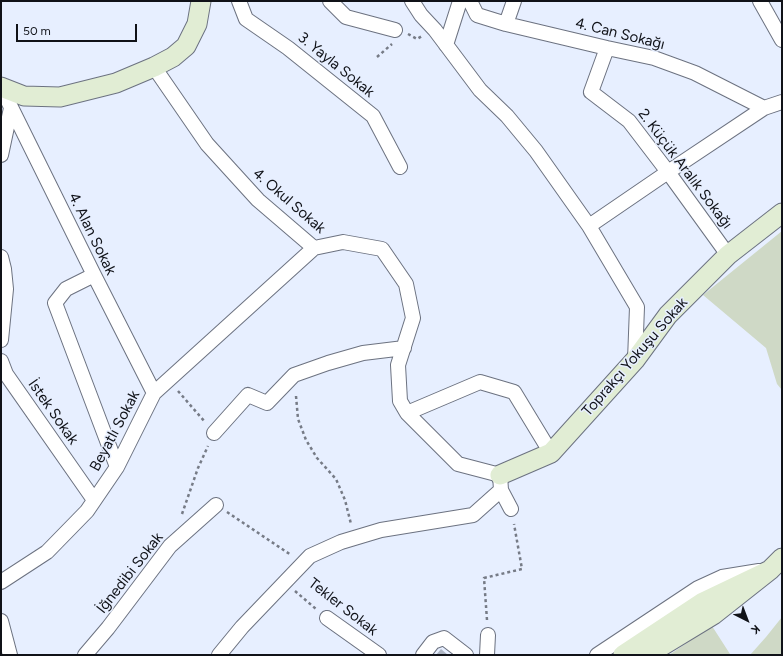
<!DOCTYPE html>
<html>
<head>
<meta charset="utf-8">
<style>
  body { margin:0 }
  #map { position:relative; width:783px; height:656px; overflow:hidden; background:#e7efff; font-family:Figtree,sans-serif }
  canvas { display:block }
  .frame { position:absolute; inset:0; border:2px solid #101218; pointer-events:none }
  .north { position:absolute; left:727px; top:600px; width:40px; height:40px; -webkit-text-stroke:3px #e7efff; paint-order:stroke; rotate:138deg; font-size:11px; font-weight:700; line-height:16px; text-align:center; color:#101218 }
  .north::after { content:''; display:block; margin:auto; width:14px; height:18px; background:#101218; clip-path:polygon(50% 0,100% 100%,50% 72%,0 100%) }
  .scale { position:absolute; left:16px; top:24px; width:121px; height:18px; box-sizing:border-box; border:2px solid #101218; border-top:0; padding-left:5px; font-size:12px; line-height:14px; white-space:nowrap; color:#101218; -webkit-text-stroke:3px #e7efff; paint-order:stroke }
</style>
</head>
<body>
<div id="map">
<canvas width="783" height="656"></canvas>
<div class="frame"></div>
<div class="north">K</div>
<div class="scale">50 m</div>
</div>
<script>
const context = document.querySelector('canvas').getContext('2d');
context.lineJoin = 'round';
function paint(path, color) { context.fillStyle = color; context.fill(path, 'evenodd'); }
const shape = rows => new Path2D(rows.map(r => 'M' + r).join(''));
function stroke(path, color, width, dash) { context.strokeStyle = color; context.lineWidth = width; context.lineCap = dash ? 'butt' : 'round'; context.setLineDash(dash || []); context.stroke(path); }
function drawText(font, color, halo, rows, align = 'center') {
  context.font = font + ' Figtree,sans-serif'; context.lineWidth = 3; context.setLineDash([]); context.textBaseline = 'middle'; context.strokeStyle = halo; context.fillStyle = color; for (const [text, x, y, turn = 0] of rows) {
    context.save(); context.translate(x, y); context.rotate((+turn || 0) * Math.PI / 180); context.textAlign = isNaN(turn) ? turn : align; if (halo) context.strokeText(text, 0, 0); context.fillText(text, 0, 0); context.restore();
  }
}
const green = shape([
  [782,231,782,390,777,384,766,348,703,295],
  [782,617,782,655,750,655,766,637],
  [712,626,730,654,729,655,669,655]
]);
const building = shape([
  [441,649,448,655,436,655]
]);
const path = shape([
  [408,34,417,39,422,36],
  [377,57,392,44],
  [178,391,205,422],
  [296,396,298,419,306,440,317,458,336,479,345,500,351,524],
  [227,512,291,555],
  [182,514,198,468,208,446],
  [295,591,316,609],
  [487,620,484,578,522,569,514,524]
]);
const minor = shape([
  [239,1,246,19,288,48,373,116,400,167],
  [330,1,346,17,395,30],
  [412,1,421,15,435,30,480,90,507,116,536,151,589,226,637,307,635,360],
  [470,1,477,15,506,24,607,48,654,58,695,73,764,108],
  [760,1,782,40],
  [506,24,514,1],
  [446,45,460,1],
  [607,48,591,92,629,121,668,172,728,255],
  [154,67,207,144,258,200,314,248,343,242,382,249,406,284,413,318,398,365,400,401,407,413,458,464,500,475,501,490,473,515,381,530,341,542,310,556,242,627,219,655],
  [2,89,94,275,154,393],
  [1,155,11,108],
  [589,226,668,172,764,108,782,102],
  [1,257,4,269,6,289,1,340],
  [94,275,66,289,55,303,117,467],
  [1,361,6,374,94,500],
  [407,413,480,382,514,392,551,453],
  [214,433,248,395,267,403,294,375,328,363,363,353,404,348],
  [501,490,511,509],
  [1,582,47,552,87,511,117,467,154,393,314,248],
  [327,618,379,655],
  [1,621,10,655],
  [85,655,108,628,170,546,216,505],
  [423,655,433,642,444,638,466,655],
  [487,655,488,635],
  [597,655,698,588,722,577,759,571]
]);
const secondary = shape([
  [1,87,24,96,60,97,116,83,154,67,173,57,186,46,197,24,201,1],
  [500,475,551,453,635,360,668,315,728,255,782,213],
  [623,655,703,602,770,570],
  [647,655,713,615,770,570,782,558]
]);
const streetNames = [
  ["4. Can Sokağı",620,34,14],
  ["3. Yayla Sokak",336,65,39],
  ["2. Küçük Aralık Sokağı",685,169,53],
  ["4. Okul Sokak",289,201,41],
  ["4. Alan Sokak",92,234,64],
  ["Toprakçı Yokuşu Sokak",635,357,-49],
  ["İstek Sokak",53,412,55],
  ["Beyatlı Sokak",115,431,-62],
  ["İğnedibi Sokak",130,573,-52],
  ["Tekler Sokak",343,607,38]
];
paint(green, '#cfd9c6');
paint(building, '#adb5c3');
stroke(minor, '#6c7280', 16);
stroke(secondary, '#6c7280', 21);
stroke(path, '#767b86', 2.5, [3, 3]);
stroke(minor, '#fff', 14);
stroke(secondary, '#e1edd4', 19);
drawText('15px', '#101218', '#e7efff', streetNames);
</script>
</body>
</html>
